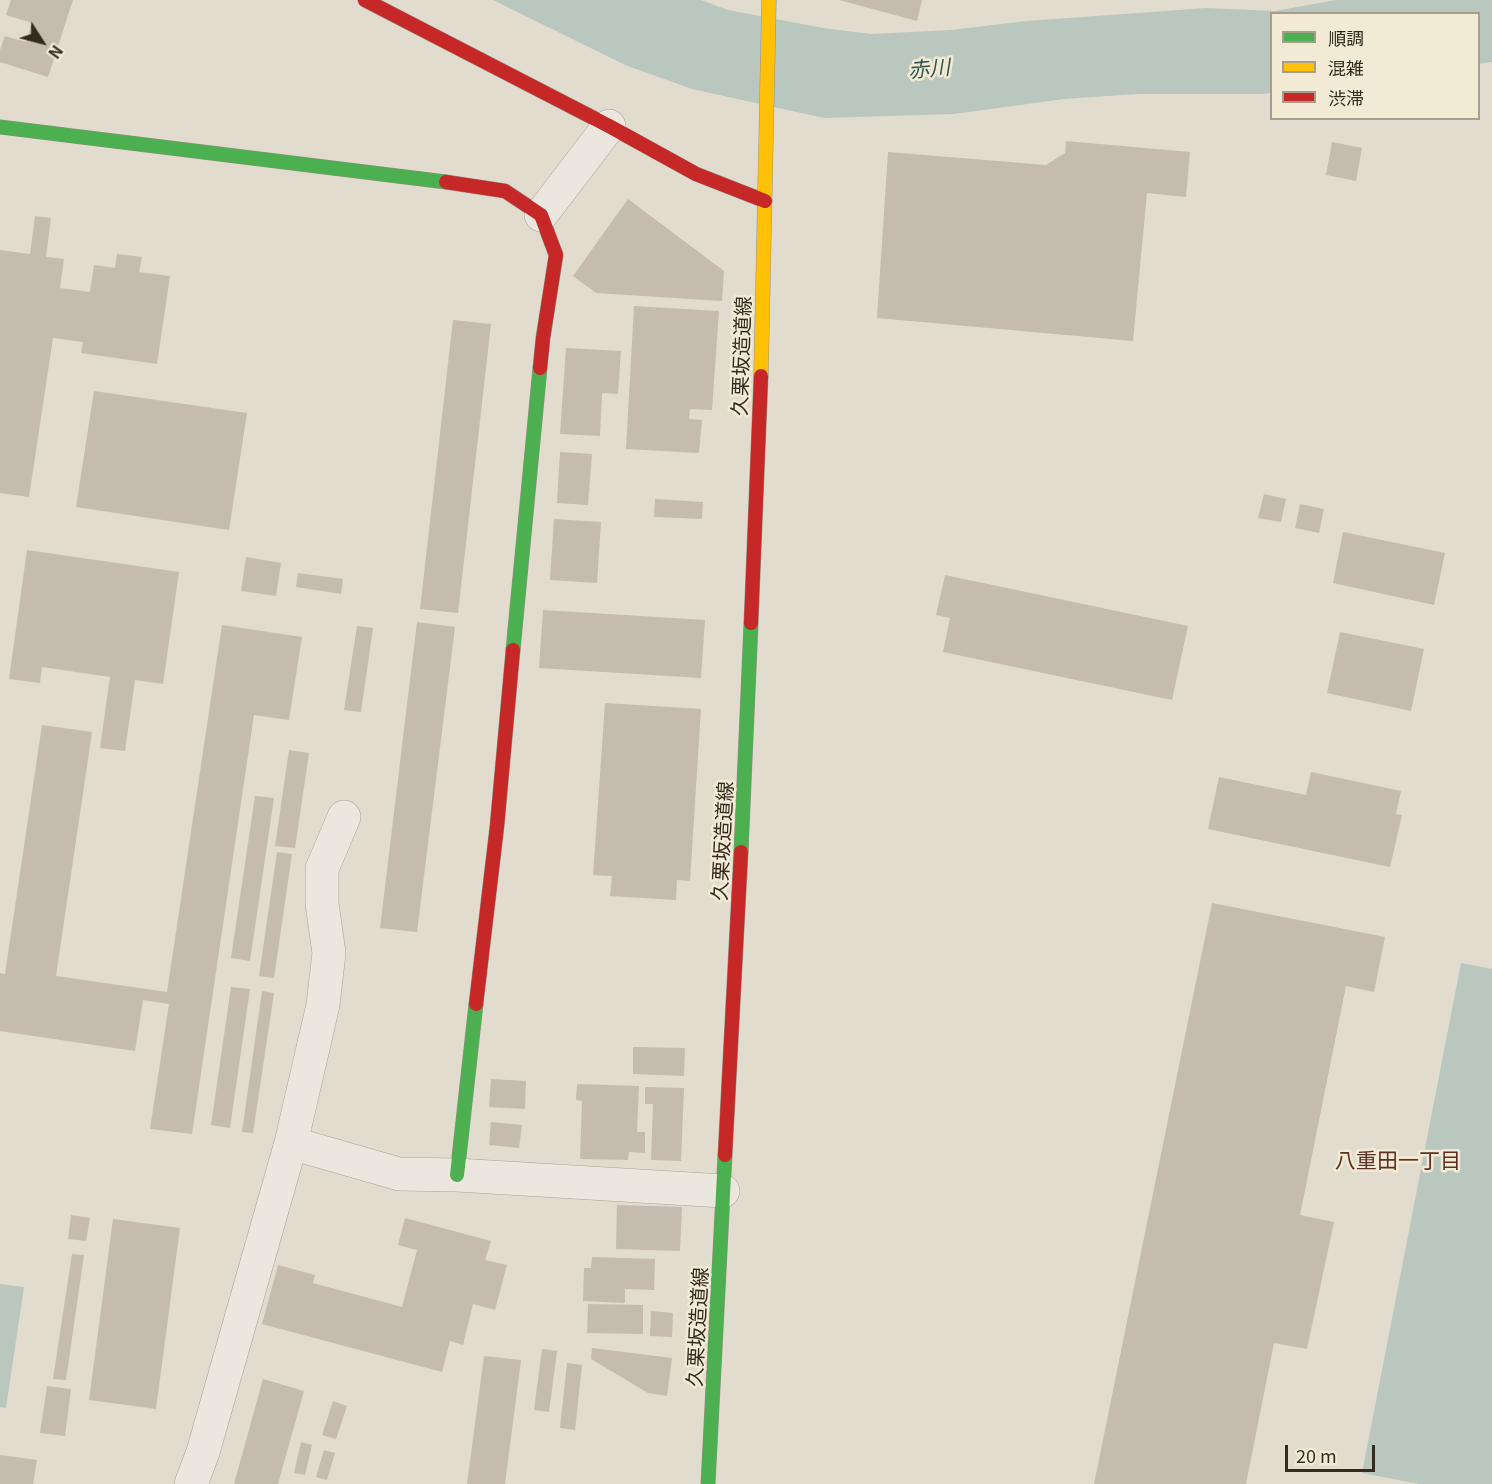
<!DOCTYPE html>
<html>
<head>
<meta charset="utf-8">
<style>
  body { margin:0 }
  #map { position:relative; width:1492px; height:1484px; overflow:hidden; background:#e2dcce; font-family:Georgia,"Noto Sans JP",serif }
  canvas { display:block }
  .legend { position:absolute; left:1270px; top:12px; width:210px; height:108px; box-sizing:border-box; background:#f2ead5; border:2px solid #a69d8d; margin:0; padding:8px 10px; list-style:none; font-size:18px; color:#352a20 }
  .legend li { display:flex; align-items:center; gap:12px; height:30px }
  .legend b { width:30px; border:2px solid #a69d8d }
  .north { position:absolute; left:12px; top:12px; width:60px; height:60px; -webkit-text-stroke:4px #f2ead5; paint-order:stroke; rotate:126deg; font-size:16px; font-weight:700; line-height:24px; text-align:center; color:#352a20 }
  .north::after { content:''; display:block; margin:auto; width:21px; height:27px; background:#352a20; clip-path:polygon(50% 0,100% 100%,50% 72%,0 100%) }
  .scale { position:absolute; left:1285px; top:1445px; width:90px; height:27px; box-sizing:border-box; border:3px solid #352a20; border-top:0; padding-left:8px; font-size:18px; line-height:21px; white-space:nowrap; color:#352a20; -webkit-text-stroke:4px #f2ead5; paint-order:stroke }
</style>
</head>
<body>
<div id="map">
<canvas width="1492" height="1484"></canvas>
<ul class="legend">
<li><b style="height:8px;background:#4caf50"></b>順調</li>
<li><b style="height:8px;background:#ffc107"></b>混雑</li>
<li><b style="height:8px;background:#c62828"></b>渋滞</li>
</ul>
<div class="north">N</div>
<div class="scale">20 m</div>
</div>
<script>
const context = document.querySelector('canvas').getContext('2d');
context.lineJoin = 'round';
function paint(path, color) { context.fillStyle = color; context.fill(path, 'evenodd'); }
const shape = rows => new Path2D(rows.map(r => 'M' + r).join(''));
function stroke(path, color, width, dash) { context.strokeStyle = color; context.lineWidth = width; context.lineCap = dash ? 'butt' : 'round'; context.setLineDash(dash || []); context.stroke(path); }
function drawText(font, color, halo, rows, align = 'center') {
  context.font = font + ' Georgia,"Noto Sans JP",serif'; context.lineWidth = 5; context.setLineDash([]); context.textBaseline = 'middle'; context.strokeStyle = halo; context.fillStyle = color; for (const [text, x, y, turn = 0] of rows) {
    context.save(); context.translate(x, y); context.rotate((+turn || 0) * Math.PI / 180); context.textAlign = isNaN(turn) ? turn : align; if (halo) context.strokeText(text, 0, 0); context.fillText(text, 0, 0); context.restore();
  }
}
const water = shape([
  [493,0,701,0,728,10,823,28,871,34,951,30,1027,21,1206,8,1275,11,1336,0,1492,0,1492,62,1479,64,1478,14,1272,14,1271,93,1262,94,1137,94,1064,99,954,114,824,118,692,89,625,65],
  [1461,963,1492,969,1492,1484,1419,1484,1362,1473],
  [0,1284,24,1287,6,1408,0,1407]
]);
const building = shape([
  [11,0,73,0,48,77,0,62,0,50,5,36,26,42,32,23,6,15],
  [839,0,922,0,917,21],
  [1066,141,1190,152,1186,197,1147,193,1133,341,877,318,888,152,1046,165,1065,153],
  [1332,142,1362,148,1356,181,1326,175],
  [628,199,724,271,722,301,596,293,573,276],
  [35,216,51,218,46,257,64,259,60,288,90,292,94,265,115,268,117,254,142,257,139,272,170,276,157,364,81,353,83,342,53,338,29,497,0,493,0,250,30,254],
  [634,306,719,311,712,410,690,409,689,419,702,420,699,453,626,449],
  [453,320,491,324,458,613,420,609],
  [566,348,621,351,618,394,602,393,600,436,560,434],
  [94,391,247,413,229,530,76,507],
  [560,452,592,454,588,505,557,503],
  [1264,494,1286,499,1281,522,1258,518],
  [655,499,703,502,702,519,654,517],
  [1300,504,1324,509,1319,533,1295,528],
  [554,519,601,522,597,583,550,580],
  [1343,532,1445,553,1434,605,1333,583],
  [27,550,179,572,163,684,135,680,125,751,100,748,110,677,42,667,40,683,9,679],
  [246,557,281,563,276,596,241,591],
  [298,573,343,579,341,594,296,587],
  [945,575,1188,626,1172,700,943,652,950,618,936,615],
  [543,610,705,620,701,678,539,668],
  [417,622,455,627,417,932,380,928],
  [222,625,302,637,289,720,254,715,192,1134,150,1129,169,1004,143,1000,135,1051,0,1031,0,973,5,974,42,725,92,732,56,976,167,992],
  [357,626,373,628,361,712,344,710],
  [1340,632,1424,649,1411,711,1327,693],
  [605,703,701,709,690,881,677,880,676,900,610,896,612,876,593,875],
  [289,750,309,753,295,848,275,846],
  [1311,772,1401,791,1396,814,1402,815,1390,867,1208,829,1219,777,1306,795],
  [255,796,274,798,250,961,231,958],
  [277,852,292,854,274,978,259,976],
  [1212,903,1385,937,1374,992,1346,986,1300,1215,1334,1222,1307,1349,1274,1343,1246,1484,1094,1484],
  [231,987,250,989,230,1128,211,1125],
  [262,991,274,993,253,1133,242,1132],
  [633,1047,685,1048,684,1076,633,1074],
  [491,1079,526,1081,525,1109,489,1107],
  [577,1084,639,1086,637,1132,645,1132,645,1153,629,1152,628,1160,580,1159,582,1101,576,1100],
  [645,1087,684,1088,681,1161,651,1160,653,1104,645,1104],
  [491,1122,522,1125,519,1148,489,1145],
  [617,1205,682,1207,680,1251,616,1249],
  [71,1215,90,1218,86,1241,68,1239],
  [405,1218,491,1241,485,1260,507,1265,495,1310,473,1304,463,1345,450,1341,442,1372,262,1324,278,1265,315,1275,313,1283,402,1307,417,1250,398,1245],
  [113,1219,180,1228,156,1409,89,1400],
  [72,1254,84,1255,66,1380,53,1379],
  [592,1257,655,1259,654,1290,625,1289,625,1303,583,1301,584,1268,591,1268],
  [588,1304,643,1305,643,1334,587,1333],
  [651,1311,673,1313,672,1337,650,1336],
  [592,1348,672,1358,667,1396,648,1393,591,1359],
  [542,1349,557,1351,549,1412,534,1410],
  [484,1356,521,1360,505,1484,467,1484],
  [567,1363,582,1365,575,1430,560,1428],
  [263,1379,304,1391,278,1484,234,1484],
  [47,1386,71,1389,65,1436,40,1433],
  [333,1401,347,1406,336,1439,322,1435],
  [301,1442,312,1445,305,1475,294,1473],
  [324,1450,335,1453,327,1480,316,1477],
  [0,1455,37,1460,33,1484,0,1484]
]);
const street = shape([
  [541,215,609,126],
  [291,1143,399,1174,457,1175,723,1191],
  [191,1484,203,1452,291,1143,323,1005,329,953,322,904,322,869,344,817]
]);
const fast = shape([
  [0,127,446,182],
  [513,650,540,368],
  [741,852,751,623],
  [457,1175,476,1004],
  [708,1484,725,1155]
]);
const slow = shape([
  [761,376,769,0]
]);
const jam = shape([
  [365,0,609,126,696,174,765,201],
  [446,182,505,191,541,215,556,255,543,338,540,368],
  [751,623,761,376],
  [476,1004,497,826,513,650],
  [725,1155,741,852]
]);
const streetNames = [
  ["久栗坂造道線",741,356,-88],
  ["久栗坂造道線",722,841,-87],
  ["久栗坂造道線",697,1327,-87]
];
const waterNames = [
  ["赤川",929,68,-5]
];
const neighbourhoodNames = [
  ["八重田一丁目",1398,1160]
];
paint(water, '#b9c7be');
paint(building, '#c5bbaf');
stroke(street, '#a8a197', 34);
stroke(fast, '#979187', 15);
stroke(slow, '#979187', 15);
stroke(jam, '#979187', 15);
stroke(street, '#ebe7df', 33);
stroke(fast, '#4caf50', 14);
stroke(slow, '#ffc107', 14);
stroke(jam, '#c62828', 14);
drawText('20px', '#352a20', '#f2ead5', streetNames);
drawText('italic 21px', '#315451', '#f2ead5', waterNames);
drawText('21px', '#5e2f23', '#f2ead5', neighbourhoodNames);
</script>
</body>
</html>
